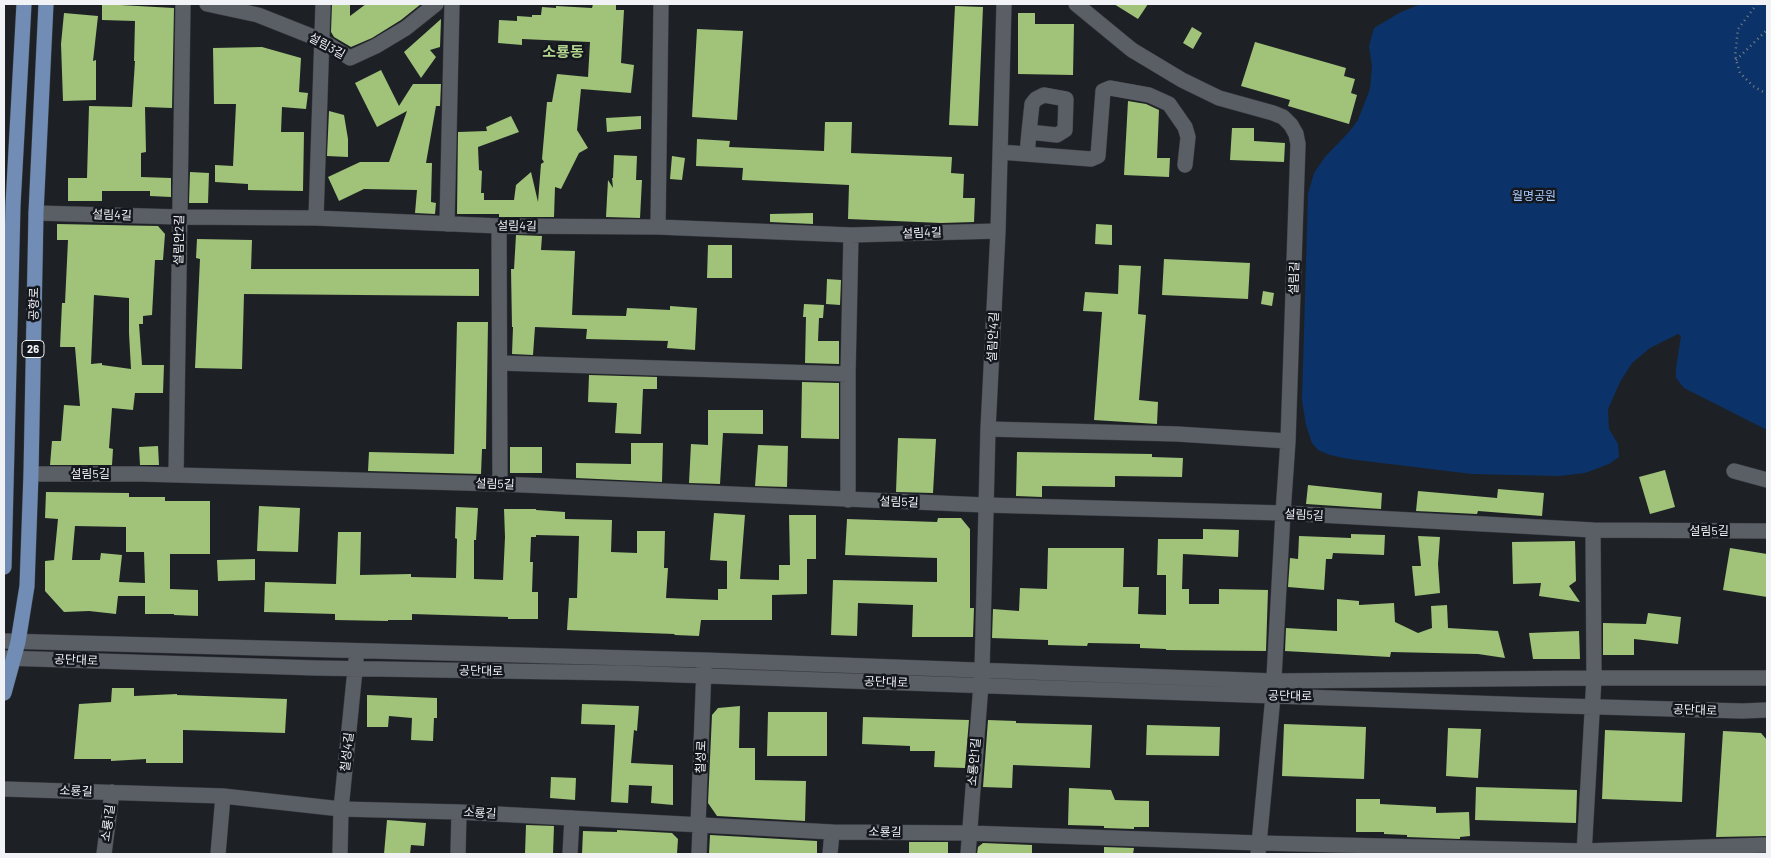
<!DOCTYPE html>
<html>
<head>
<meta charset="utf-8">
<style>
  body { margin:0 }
  #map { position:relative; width:1771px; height:858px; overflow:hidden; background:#1d2126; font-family:Barlow,sans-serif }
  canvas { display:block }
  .frame { position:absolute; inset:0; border:5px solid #f0f2f6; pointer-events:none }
</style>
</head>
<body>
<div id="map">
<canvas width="1771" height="858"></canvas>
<div class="frame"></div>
</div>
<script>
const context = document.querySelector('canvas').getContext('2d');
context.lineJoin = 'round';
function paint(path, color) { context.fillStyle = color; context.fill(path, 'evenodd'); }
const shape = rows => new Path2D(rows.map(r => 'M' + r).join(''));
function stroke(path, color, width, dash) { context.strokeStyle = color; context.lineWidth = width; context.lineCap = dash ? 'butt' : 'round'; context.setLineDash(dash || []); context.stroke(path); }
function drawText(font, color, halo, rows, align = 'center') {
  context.font = font + ' Barlow,"Noto Sans KR",sans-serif'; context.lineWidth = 5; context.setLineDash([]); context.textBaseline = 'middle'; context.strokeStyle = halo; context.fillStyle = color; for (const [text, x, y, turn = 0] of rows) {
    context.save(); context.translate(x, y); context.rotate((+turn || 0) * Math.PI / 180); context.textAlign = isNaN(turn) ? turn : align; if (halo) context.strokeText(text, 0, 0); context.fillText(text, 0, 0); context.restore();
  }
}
const green = shape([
  [1421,4,1767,4,1767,430,1684,388,1676,378,1676,368,1681,336,1678,334,1650,348,1632,363,1620,382,1608,409,1609,429,1618,444,1619,457,1609,464,1585,473,1559,476,1472,474,1349,459,1330,455,1318,450,1312,443,1306,425,1302,400,1308,194,1314,173,1325,157,1349,132,1358,120,1370,89,1372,66,1369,46,1374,28,1401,12]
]);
const building = shape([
  [102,4,174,8,172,108,145,107,146,152,141,153,141,177,171,178,171,197,150,196,150,191,102,191,102,201,68,201,68,178,87,178,89,106,132,107,135,61,134,61,135,21,102,20],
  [332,4,350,4,350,16,366,4,421,4,401,20,372,38,351,47,334,37,331,32],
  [593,4,616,4,616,10,624,10,621,63,634,65,631,93,581,89,577,130,588,148,579,153,561,189,555,187,554,217,499,217,499,214,457,214,458,132,487,131,486,127,511,116,519,132,478,147,479,170,482,171,481,193,484,193,484,200,514,200,516,185,531,172,538,202,541,164,544,162,542,159,547,102,552,102,557,74,588,77,590,42,522,39,522,45,498,43,499,20,517,21,517,16,532,17,532,15,541,15,542,7,556,8,556,6,592,8],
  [1114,4,1148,4,1138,19],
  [955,6,983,7,978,126,949,125],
  [64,13,98,16,93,61,96,60,96,100,63,101,61,44],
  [1018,13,1035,13,1035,24,1074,24,1073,75,1018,74],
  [441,19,440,47,430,50,436,57,421,78,404,52],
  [1192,27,1202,33,1193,49,1183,43],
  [697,29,743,31,737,120,692,117],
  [1255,42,1346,68,1344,76,1355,79,1351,93,1357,95,1349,124,1288,106,1290,100,1241,86],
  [262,47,301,58,299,92,308,93,306,109,282,107,281,132,304,132,303,191,248,190,248,184,215,182,215,165,233,166,236,104,214,104,213,48],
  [381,70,399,106,413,84,441,84,440,106,436,106,426,163,432,163,431,202,436,203,435,214,415,213,417,190,364,189,339,201,328,177,360,162,389,162,407,111,377,127,355,83],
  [1128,101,1146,104,1159,110,1157,158,1170,158,1169,177,1124,175],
  [329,111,344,115,348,139,348,157,327,156],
  [641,116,641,129,607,132,606,118],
  [825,122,852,122,851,153,952,157,951,173,964,174,963,198,975,198,974,222,941,223,848,219,849,185,742,180,743,168,696,166,697,139,730,141,729,147,824,151],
  [1232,128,1254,128,1254,141,1285,143,1284,162,1230,160],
  [614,155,637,156,636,180,642,180,640,218,606,217,608,180,613,188,612,178,613,178],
  [672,156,685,158,682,180,670,179],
  [190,172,209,173,208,203,189,203],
  [813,213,813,224,770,222,770,214],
  [57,224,158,226,165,234,163,260,155,260,152,315,143,316,143,324,139,324,142,365,164,365,163,393,135,393,133,410,112,408,109,448,113,449,112,465,50,465,52,441,61,441,64,405,80,406,75,347,60,347,62,303,65,303,68,240,57,240],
  [94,295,129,298,129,333,131,369,102,365,102,363,91,364],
  [1096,224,1112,225,1112,245,1095,244],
  [516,235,542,236,541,250,575,251,572,315,626,316,627,308,670,310,670,306,697,308,695,350,667,348,668,341,586,339,587,329,535,327,533,355,512,354,513,327,512,327,511,269,514,269],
  [197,239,252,240,251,269,479,269,479,296,244,294,242,369,195,368,200,259,196,258],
  [708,245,732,245,732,278,707,278],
  [1164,259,1250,263,1248,299,1162,295],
  [1119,265,1141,266,1138,314,1146,315,1139,400,1158,402,1157,424,1094,420,1102,312,1083,311,1085,292,1118,294],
  [827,279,841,280,840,305,826,304],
  [1263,291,1274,293,1272,306,1261,304],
  [804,304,824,305,823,318,819,318,818,341,839,341,839,364,805,363,806,317,803,317],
  [457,322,488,322,486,449,482,449,481,474,368,471,369,452,454,454],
  [589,375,657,377,657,389,643,389,641,434,615,433,617,403,588,402],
  [802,382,839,383,839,439,801,438],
  [708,410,763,410,763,434,723,433,720,484,689,483,691,444,708,445],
  [898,438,936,439,933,493,896,492],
  [631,443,663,443,662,482,576,478,576,463,631,464],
  [758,445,788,446,787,487,755,486],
  [158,446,159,465,140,465,139,447],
  [510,447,542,447,542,473,510,473],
  [1017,452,1152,454,1152,457,1183,458,1182,477,1115,476,1115,487,1042,486,1042,497,1016,496],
  [1665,470,1675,507,1650,514,1639,477],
  [1308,485,1382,493,1381,509,1306,504],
  [1498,489,1544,493,1542,516,1478,511,1477,514,1416,511,1418,491,1497,498],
  [46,492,129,493,129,497,165,497,165,501,210,501,210,554,170,554,170,589,198,590,198,616,174,615,174,614,145,614,145,596,118,596,116,614,89,611,64,612,45,591,45,561,54,560,58,519,45,518],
  [75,526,126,527,126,552,144,552,145,583,119,582,122,555,101,553,100,560,72,560],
  [259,506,300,508,298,552,257,551],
  [456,507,478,508,476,540,474,540,474,579,503,580,505,537,504,509,536,509,536,510,565,512,565,519,612,520,611,552,637,553,637,531,665,531,664,568,668,568,666,598,718,600,718,589,727,589,727,561,710,560,714,513,745,515,740,579,779,580,779,565,790,565,789,515,816,515,816,559,807,559,807,594,772,595,772,620,701,620,699,636,675,635,674,634,567,630,569,598,577,598,579,536,536,535,536,537,531,537,530,562,533,562,532,592,538,592,538,619,508,619,508,617,412,614,412,620,388,620,388,621,335,620,335,614,264,612,265,582,336,584,338,532,361,532,360,575,411,574,411,577,456,578,457,539,455,538],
  [938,518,961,518,970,529,970,608,974,608,973,637,912,637,913,605,858,603,857,636,831,635,833,580,937,582,937,558,845,555,847,519,937,522],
  [1203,529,1239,530,1238,557,1183,554,1182,589,1189,589,1189,604,1219,604,1219,589,1268,590,1266,651,1166,650,1166,649,1140,648,1140,644,1088,643,1087,646,1048,645,1048,640,992,638,993,609,1019,611,1020,588,1047,589,1048,548,1124,548,1123,587,1139,587,1138,614,1166,615,1166,575,1157,575,1158,539,1203,539],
  [1351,534,1385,535,1384,555,1333,553,1332,559,1326,559,1324,590,1288,587,1290,558,1298,559,1299,536,1351,538],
  [1418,536,1440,537,1438,564,1440,593,1415,596,1412,566,1421,566],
  [1575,541,1576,581,1569,586,1580,602,1539,596,1541,583,1513,584,1512,542],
  [1730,548,1767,554,1767,597,1723,590],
  [255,559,255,580,218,581,217,560],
  [1337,599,1359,601,1359,605,1394,603,1395,622,1418,633,1432,628,1431,606,1447,605,1448,628,1498,631,1505,658,1478,654,1391,652,1390,657,1285,651,1286,628,1337,631],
  [1648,613,1681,617,1678,644,1634,639,1634,655,1603,655,1603,623,1646,624],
  [1579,631,1580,659,1533,659,1529,633],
  [112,688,134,688,134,696,177,694,177,695,287,699,285,733,183,730,183,763,146,763,146,759,111,761,111,759,74,759,79,704,111,702],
  [367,695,437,698,437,718,434,718,433,741,411,740,412,718,389,716,388,727,367,727],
  [582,704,639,706,637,731,634,730,631,763,673,765,673,805,651,803,652,786,629,785,628,803,611,802,615,725,581,724],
  [740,706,739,748,755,748,755,780,806,781,805,821,717,816,708,803,712,715,718,708],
  [768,712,827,712,827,756,767,756],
  [863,717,969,720,965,768,934,767,935,751,910,751,910,746,862,744],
  [988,720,1016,721,1016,723,1092,725,1090,768,1013,765,1012,788,983,787],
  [1284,724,1366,727,1364,779,1282,776],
  [1147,725,1220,727,1219,756,1146,755],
  [1448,728,1481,729,1478,778,1446,776],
  [1605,730,1685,733,1682,802,1602,799],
  [1723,731,1761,733,1767,740,1767,836,1716,837],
  [551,777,576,778,575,800,550,798],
  [1476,787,1577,790,1576,823,1475,820],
  [1069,788,1111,790,1115,800,1149,801,1149,827,1134,827,1134,829,1104,828,1104,826,1068,825],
  [1356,799,1380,799,1380,804,1436,807,1436,813,1469,812,1470,836,1460,837,1460,839,1407,837,1407,835,1384,834,1384,832,1356,832],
  [387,820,426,823,424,846,411,845,410,854,384,854],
  [526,825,554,826,553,854,525,854],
  [617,830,672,833,678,839,677,854,582,854,583,831,617,832],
  [710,835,817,841,817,854,709,854],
  [909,842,948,842,948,854,909,854],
  [983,843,1032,845,1032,854,977,854,978,847],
  [1104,847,1134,848,1133,854,1104,854]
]);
const path = shape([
  [1757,4,1738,29,1735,56,1740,73,1753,86,1767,94],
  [1736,60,1767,30]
]);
const minor = shape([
  [207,4,258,15,321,40,350,58,376,46,406,28,436,4],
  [1076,4,1132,50,1182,80,1219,98,1273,113,1283,117,1291,125,1296,134,1298,144,1288,441,1283,513,1273,696,1258,854],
  [1000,152,1091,159,1098,156,1103,91,1110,88,1149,95,1169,104,1185,127,1188,137,1185,165],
  [1027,154,1029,132,1032,104,1036,99,1044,95,1066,99,1065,130,1057,135,1029,132],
  [36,213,179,217,316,218,499,226,658,227,851,235,998,231],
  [316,218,323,4],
  [447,224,452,4],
  [499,226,500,484],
  [658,227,661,4],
  [500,363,848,374],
  [988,429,1177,434,1288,441],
  [1734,471,1767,480],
  [31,474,141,474,500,484,985,505,1283,513,1593,530,1767,531],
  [176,475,183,4],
  [848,500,848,374,851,235],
  [4,641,704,660,1274,681,1594,678,1767,678],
  [4,658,316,668,623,673,1530,705,1742,711,1767,710],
  [4,789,223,796,341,809,459,812,832,832,968,833,1259,843,1584,851,1767,845],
  [104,854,112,792],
  [218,854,223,796],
  [340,854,341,809,356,660],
  [458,854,459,812],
  [570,854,572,818],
  [699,854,700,828,698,825,704,667],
  [830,854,832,832],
  [968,854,982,671,988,429,998,231,1004,4],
  [1584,854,1594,678,1593,530]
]);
const major = shape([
  [4,567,13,205,24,4],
  [4,693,18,642,27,586,31,474,36,213,46,4]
]);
const shields = [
  [33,349,22]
];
const shieldNames = [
  ["26",33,349]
];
const streetNames = [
  ["설림3길",327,46,29],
  ["설림4길",112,215,2],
  ["설림4길",517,226,1],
  ["설림4길",922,233,-2],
  ["설림안2길",179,240,-89],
  ["설림길",1294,278,-88],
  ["공항로",34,304,-89],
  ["설림안4길",993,337,-87],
  ["설림5길",90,474],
  ["설림5길",495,484,2],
  ["설림5길",899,502,2],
  ["설림5길",1304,515,3],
  ["설림5길",1709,531],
  ["공단대로",76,660,2],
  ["공단대로",481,671,1],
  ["공단대로",886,682,2],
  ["공단대로",1290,696,1],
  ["공단대로",1695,710,2],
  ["칠성4길",347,752,-84],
  ["칠성로",701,757,-88],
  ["소룡안1길",974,762,-85],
  ["소룡길",76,791,2],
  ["소룡길",480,813,3],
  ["소룡1길",108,823,-82],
  ["소룡길",885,832,1]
];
const parkNames = [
  ["월명공원",1534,196]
];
const quarterNames = [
  ["소룡동",563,52]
];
paint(green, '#0b3369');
paint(building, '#a0c279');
stroke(minor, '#3a3d42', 16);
stroke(major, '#3a3d42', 16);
stroke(path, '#7e8185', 2.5, [1, 4]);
stroke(minor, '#5a5e65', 15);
stroke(major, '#718db5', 15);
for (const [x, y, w] of shields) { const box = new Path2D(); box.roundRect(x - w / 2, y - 8.5, w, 17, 4); context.fillStyle = '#14171d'; context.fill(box); stroke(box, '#f0f2f6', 1); }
drawText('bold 11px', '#f0f2f6', null, shieldNames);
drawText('12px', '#f0f2f6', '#14171d', streetNames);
drawText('12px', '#a6c9fc', '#14171d', parkNames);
drawText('bold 15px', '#b2d38d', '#14171d', quarterNames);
</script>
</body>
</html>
